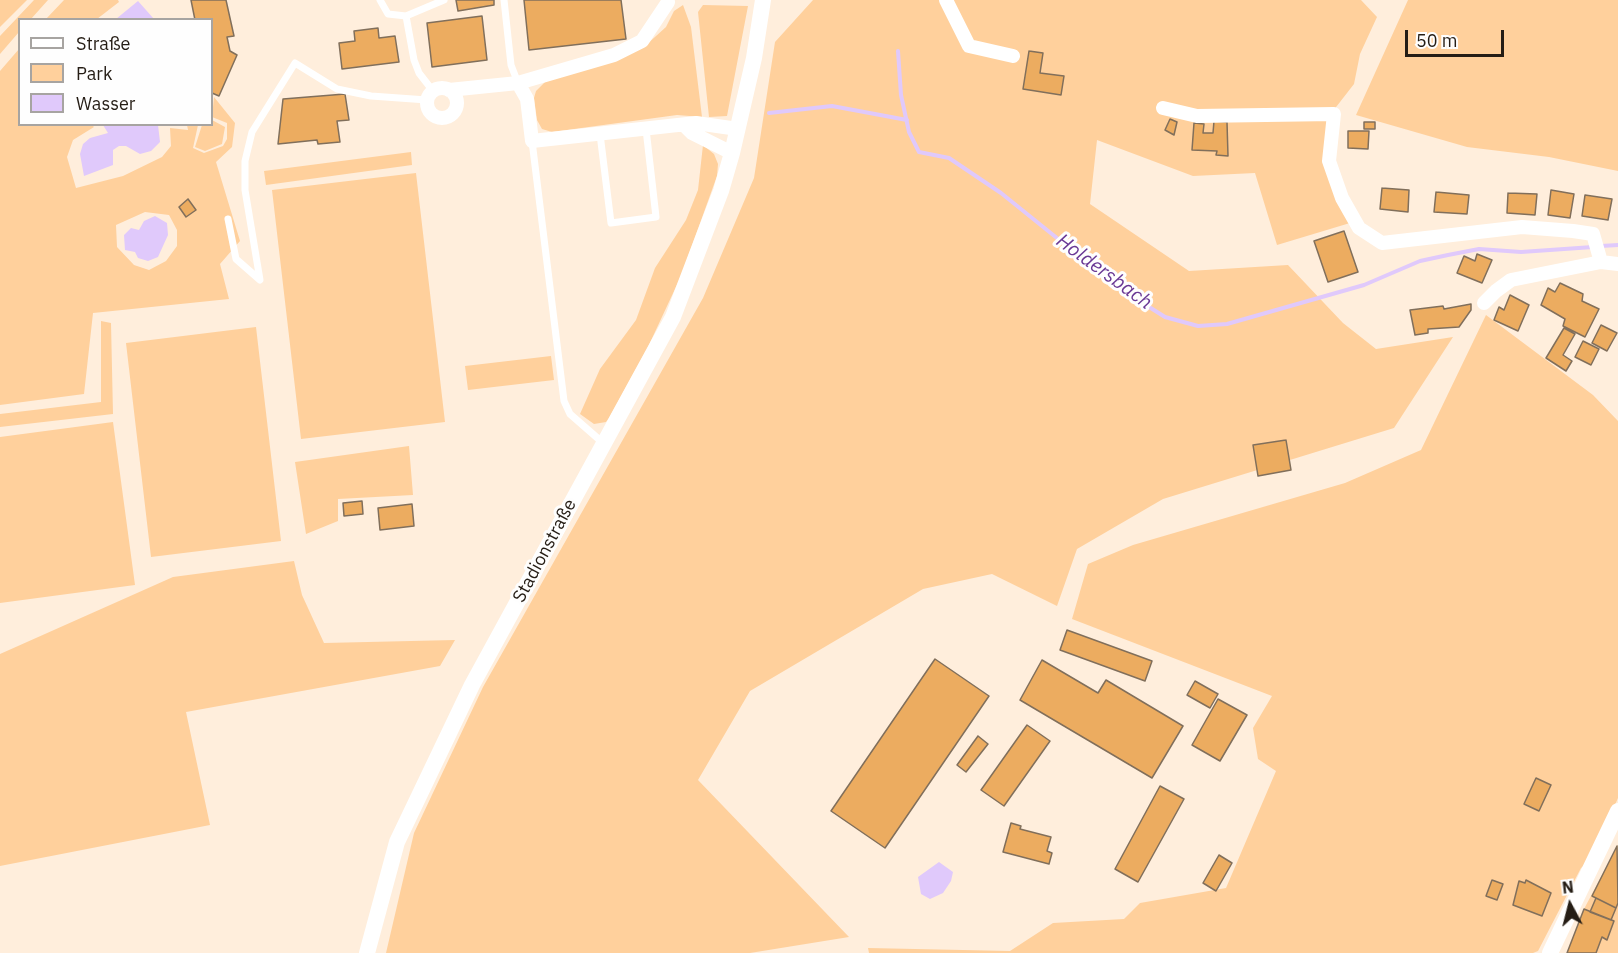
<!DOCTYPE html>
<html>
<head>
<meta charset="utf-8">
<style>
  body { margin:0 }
  #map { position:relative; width:1618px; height:953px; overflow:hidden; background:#ffeedc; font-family:"IBM Plex Sans",sans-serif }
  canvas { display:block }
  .legend { position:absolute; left:18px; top:18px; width:195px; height:108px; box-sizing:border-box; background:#fefefe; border:2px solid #a7a4a1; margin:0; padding:8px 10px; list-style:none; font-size:18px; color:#251d15 }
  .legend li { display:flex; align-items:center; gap:12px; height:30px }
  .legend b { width:30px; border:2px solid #a7a4a1 }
  .north { position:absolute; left:1540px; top:875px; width:60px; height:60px; -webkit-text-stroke:4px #fefefe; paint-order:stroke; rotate:353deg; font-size:16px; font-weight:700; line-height:24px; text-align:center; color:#251d15 }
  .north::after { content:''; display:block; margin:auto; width:21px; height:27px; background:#251d15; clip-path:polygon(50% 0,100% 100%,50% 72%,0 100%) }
  .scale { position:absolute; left:1405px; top:30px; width:99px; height:27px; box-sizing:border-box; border:3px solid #251d15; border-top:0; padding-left:8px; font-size:18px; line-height:21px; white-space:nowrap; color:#251d15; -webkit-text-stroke:4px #fefefe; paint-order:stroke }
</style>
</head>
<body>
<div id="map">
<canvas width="1618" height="953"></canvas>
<ul class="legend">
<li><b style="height:8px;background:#fff"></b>Straße</li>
<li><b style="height:16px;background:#ffd09c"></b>Park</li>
<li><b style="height:16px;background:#e0c9fb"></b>Wasser</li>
</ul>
<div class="north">N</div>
<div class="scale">50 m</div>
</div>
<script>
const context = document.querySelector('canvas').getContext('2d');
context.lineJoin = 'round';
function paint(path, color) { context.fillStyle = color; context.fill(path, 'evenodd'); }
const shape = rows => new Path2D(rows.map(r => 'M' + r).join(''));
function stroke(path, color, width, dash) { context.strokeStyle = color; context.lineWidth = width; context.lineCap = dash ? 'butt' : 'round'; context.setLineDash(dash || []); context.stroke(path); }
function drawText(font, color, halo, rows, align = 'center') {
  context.font = font + ' "IBM Plex Sans",sans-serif'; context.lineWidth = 6; context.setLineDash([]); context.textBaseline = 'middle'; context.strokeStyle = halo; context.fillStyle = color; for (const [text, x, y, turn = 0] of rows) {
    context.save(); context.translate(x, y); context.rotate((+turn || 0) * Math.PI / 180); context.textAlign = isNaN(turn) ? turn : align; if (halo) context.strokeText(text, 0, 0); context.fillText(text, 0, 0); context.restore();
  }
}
const green = shape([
  [0,0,27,0,0,27],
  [34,0,48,0,31,19,20,20,19,32,0,54,0,36],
  [64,0,118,0,119,2,97,19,46,19],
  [813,0,1361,0,1377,17,1360,54,1354,84,1333,111,1326,163,1350,223,1277,245,1255,173,1193,176,1097,140,1090,204,1189,271,1288,265,1343,323,1376,349,1453,337,1394,428,1163,499,1077,549,1057,606,992,574,923,589,750,691,698,780,849,937,750,953,386,953,414,833,483,687,703,298,754,178,775,42],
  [1408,0,1618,0,1618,171,1549,157,1467,147,1356,115],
  [683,5,691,27,702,117,677,115,552,132,542,129,537,120,534,98,536,91,546,81,645,46,666,27,674,11],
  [703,5,748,6,727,116,709,117,698,12],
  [19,49,20,124,92,125,94,127,73,140,67,157,76,188,123,176,162,157,171,146,170,128,188,130,187,125,198,125,193,148,204,153,223,146,227,139,227,123,212,117,214,97,235,123,232,147,216,162,240,241,220,264,229,299,93,313,84,394,0,405,0,71],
  [145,212,169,215,177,230,177,246,166,261,149,270,134,265,117,247,116,225],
  [212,120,225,127,222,144,205,151,195,147,202,125,212,124],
  [703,145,714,154,718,164,717,176,681,276,648,347,609,418,606,422,594,424,580,414,600,369,636,320,655,268,686,220,698,190],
  [411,152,412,165,266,185,264,171],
  [416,173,445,422,301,439,272,190],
  [1486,315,1593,395,1618,421,1618,798,1591,860,1581,868,1538,951,1533,953,869,953,868,948,1010,951,1053,923,1124,919,1140,903,1226,888,1276,771,1258,759,1253,728,1272,696,1072,619,1088,564,1133,545,1345,483,1421,450],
  [101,321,111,323,113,414,0,427,0,414,101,402],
  [256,327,281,541,151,557,126,343],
  [551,356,554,380,468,390,465,366],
  [113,422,135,585,0,603,0,437],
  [409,446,413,495,338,499,338,521,306,534,295,462],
  [294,561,302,595,324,643,455,640,440,666,186,712,210,825,0,866,0,654,173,577],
  [1618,845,1618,953,1567,953,1584,909]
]);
const water = shape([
  [138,1,154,19,116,19],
  [103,125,158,125,160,142,151,151,140,154,126,146,119,146,113,150,113,165,84,176,80,154,83,144,90,138,108,133],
  [155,216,167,223,168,235,158,257,148,261,138,258,135,252,125,250,124,235,131,228,139,230,144,221],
  [939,862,953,872,951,881,943,893,930,899,921,894,918,877]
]);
const stream = shape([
  [898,51,901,95,909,132,919,152,949,158,1001,193,1119,288,1165,317,1198,326,1227,324,1364,285,1420,261,1448,255,1479,249,1521,252,1593,247],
  [769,113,832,106,907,120],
  [1601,246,1618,245]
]);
const building = shape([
  [191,0,226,0,234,36,227,37,230,51,237,55,219,96,212,93,212,20,195,20,191,0],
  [456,0,494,0,494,5,458,11,456,0],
  [524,0,621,0,626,39,529,50,524,0],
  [482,16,487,60,432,67,427,23,482,16],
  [378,28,379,38,395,36,399,62,342,69,339,43,355,41,354,31,378,28],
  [1029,51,1043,53,1040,73,1064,76,1061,95,1023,89,1029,51],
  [345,94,349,120,337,121,340,142,318,144,317,140,278,144,283,99,345,94],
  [1170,119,1177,122,1174,135,1165,130,1170,119],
  [1214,121,1227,122,1228,156,1216,155,1217,151,1192,150,1194,123,1204,124,1203,133,1213,133,1214,121],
  [1364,122,1375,122,1375,129,1364,129,1364,122],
  [1348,131,1369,131,1368,149,1348,148,1348,131],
  [1382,188,1409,190,1408,212,1380,209,1382,188],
  [1551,190,1574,194,1570,218,1548,215,1551,190],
  [1436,192,1469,195,1467,214,1434,212,1436,192],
  [1508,193,1537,194,1535,215,1507,213,1508,193],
  [1585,195,1612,199,1608,220,1582,216,1585,195],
  [188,199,196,210,186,217,179,207,188,199],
  [1344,231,1358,272,1328,282,1314,241,1344,231],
  [1477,254,1492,260,1482,283,1457,273,1464,256,1475,261,1477,254],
  [1560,283,1583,294,1582,301,1599,309,1585,337,1563,326,1565,319,1541,305,1548,288,1555,292,1560,283],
  [1510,295,1529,305,1518,331,1494,320,1499,307,1504,310,1510,295],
  [1471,304,1471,310,1459,327,1428,329,1428,333,1415,335,1410,310,1443,306,1444,309,1471,304],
  [1601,325,1617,333,1607,351,1592,343,1601,325],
  [1564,328,1575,334,1563,355,1572,361,1566,371,1546,358,1564,328],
  [1583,341,1599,349,1591,365,1575,357,1583,341],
  [1286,440,1291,470,1258,476,1253,445,1286,440],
  [362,501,363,514,344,516,343,503,362,501],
  [412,504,414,526,380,530,378,508,412,504],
  [1067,630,1152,661,1145,681,1060,650,1067,630],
  [935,659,989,696,885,848,831,811,935,659],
  [1042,660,1098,693,1106,680,1183,726,1152,778,1020,700,1042,660],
  [1195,681,1218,694,1210,708,1187,695,1195,681],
  [1218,699,1247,715,1220,761,1192,745,1218,699],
  [1027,725,1050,741,1004,806,981,790,1027,725],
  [978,736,988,744,966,772,957,765,978,736],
  [1536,778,1551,785,1539,811,1524,804,1536,778],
  [1160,786,1184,799,1138,882,1115,869,1160,786],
  [1011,823,1021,826,1020,829,1051,837,1047,851,1052,853,1049,864,1003,852,1011,823],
  [1617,846,1618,903,1616,908,1592,896,1617,846],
  [1219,855,1232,863,1216,891,1203,883,1219,855],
  [1492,880,1503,884,1497,900,1486,896,1492,880],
  [1526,880,1551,893,1542,916,1513,905,1519,881,1525,883,1526,880],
  [1596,898,1616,908,1611,920,1590,912,1596,898],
  [1584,909,1614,921,1607,940,1602,937,1596,953,1567,953,1584,909]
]);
const service = shape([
  [380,0,388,14,406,16,444,0],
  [504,0,511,65,518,83],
  [406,16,414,60,419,73,433,91],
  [600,134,611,223,656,217,646,129],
  [532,141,564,401,570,414,602,442],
  [228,219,236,259,260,280,245,190,245,161,252,132,295,63,337,89,371,96,427,100]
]);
const minor = shape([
  [946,0,969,46,1013,56],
  [518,83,614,55,642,41,668,2],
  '427 103a15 15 0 1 1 30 0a15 15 0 1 1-30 0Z',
  [449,90,518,83,527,99,532,141,696,123,738,129],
  [1163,108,1197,116,1334,114,1329,161,1342,198,1359,228,1382,243,1522,227,1573,231,1593,234,1601,262],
  [684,125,692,133,732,153],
  [1484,303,1496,291,1511,280,1601,262,1618,264]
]);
const tertiary = shape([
  [367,953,397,842,472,685,673,317,721,191,732,153,754,58,763,0],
  [1550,953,1618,811]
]);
const streetNames = [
  ["Stadionstraße",545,551,-62]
];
const waterNames = [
  ["Holdersbach",1104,272,36]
];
paint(green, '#ffd09c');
paint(water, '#e0c9fb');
stroke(stream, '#e0c9fb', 4);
paint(building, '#ecac60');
stroke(building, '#816f5b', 1.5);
stroke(service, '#fff', 7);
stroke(minor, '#fff', 14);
stroke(tertiary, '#fff', 16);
drawText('18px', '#251d15', '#fefefe', streetNames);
drawText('italic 20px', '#6a3995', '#fefefe', waterNames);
</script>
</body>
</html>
